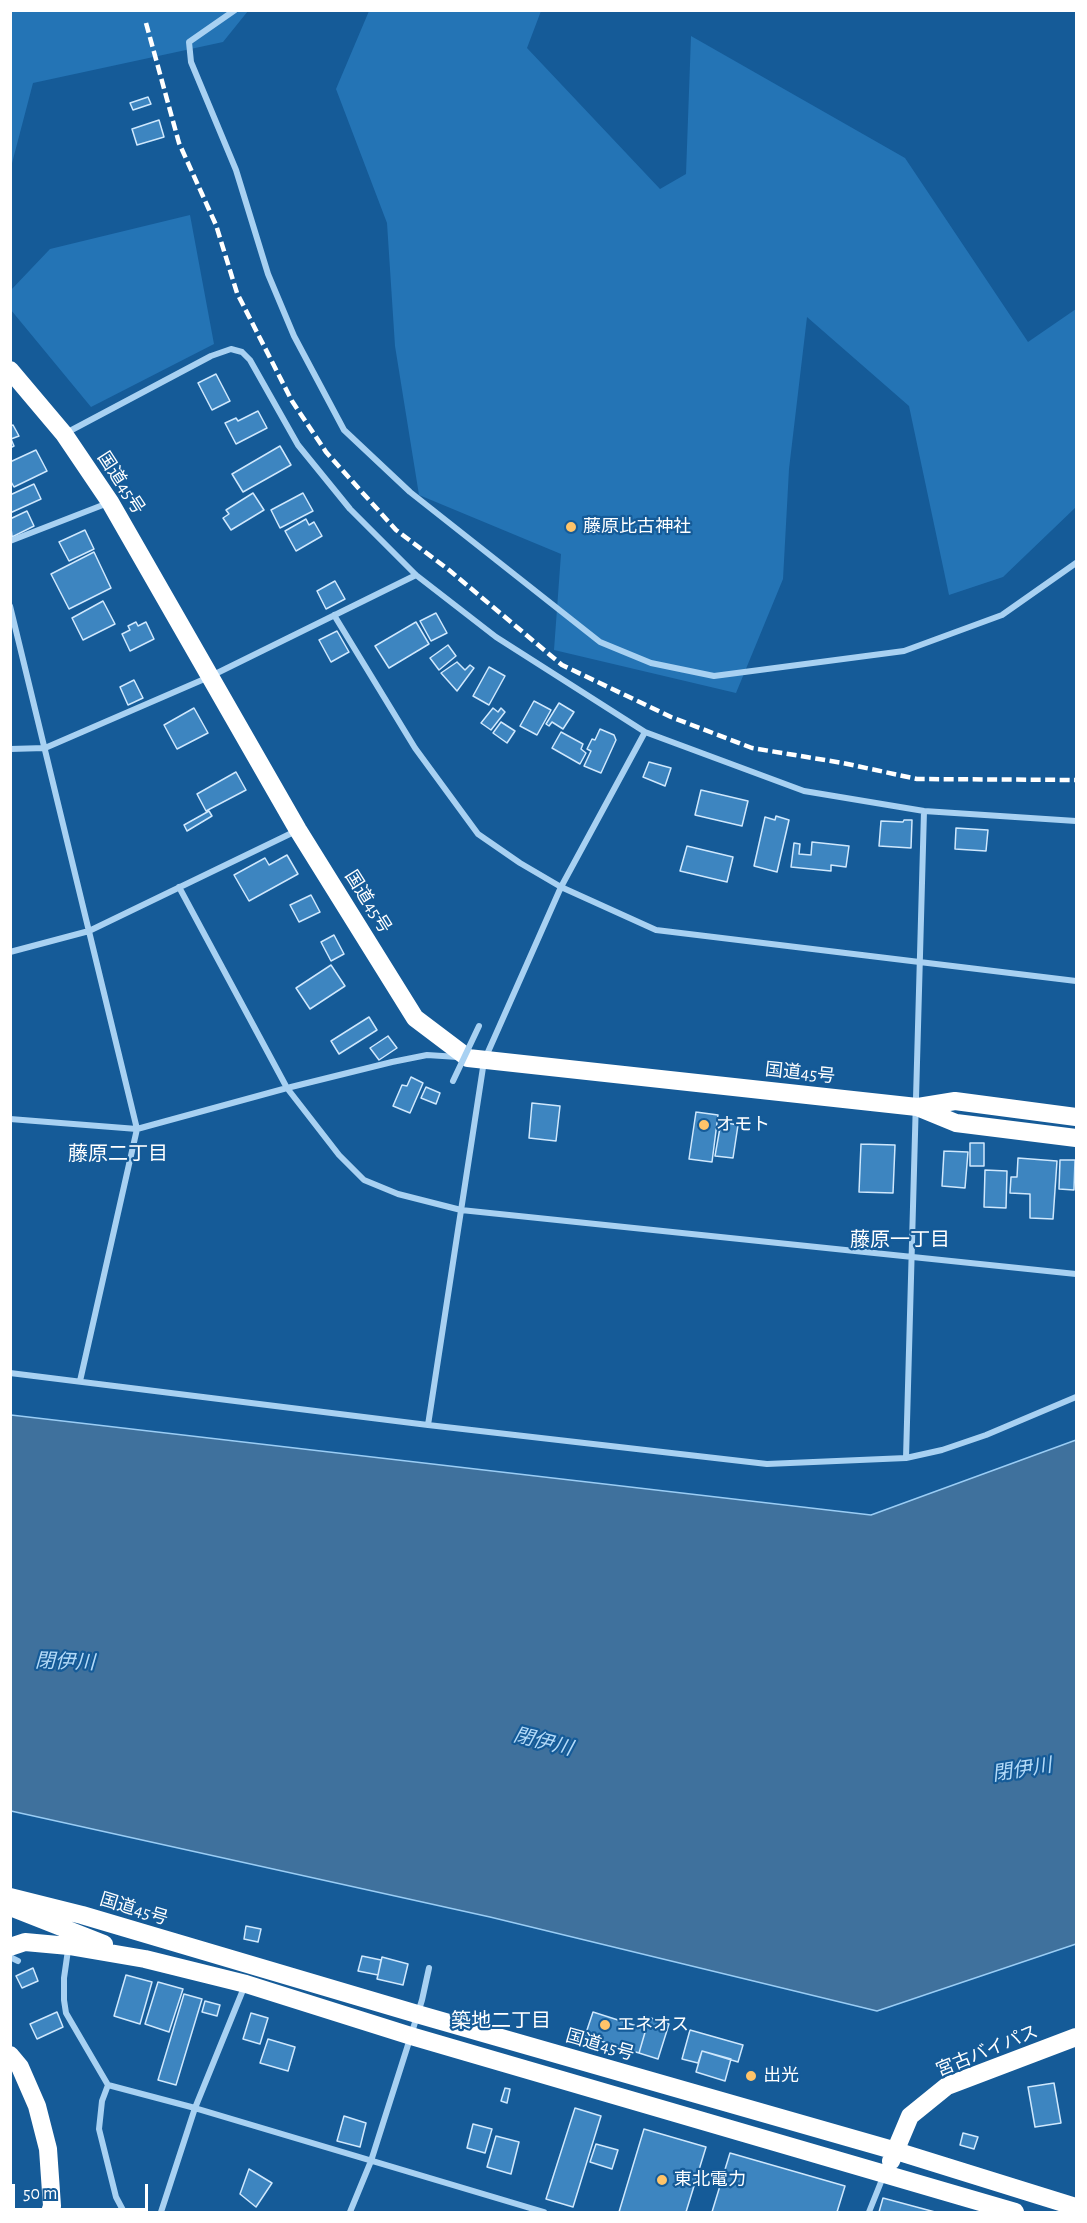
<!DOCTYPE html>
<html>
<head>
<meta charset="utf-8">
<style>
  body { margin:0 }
  #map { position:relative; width:1087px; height:2223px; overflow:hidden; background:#155b98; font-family:"Alegreya Sans",sans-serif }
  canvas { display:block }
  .frame { position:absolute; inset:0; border:12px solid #fff; pointer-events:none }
  .scale { position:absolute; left:12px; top:2184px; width:136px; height:27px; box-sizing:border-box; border:3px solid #fff; border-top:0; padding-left:8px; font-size:18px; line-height:21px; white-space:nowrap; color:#fff; -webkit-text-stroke:4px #155b98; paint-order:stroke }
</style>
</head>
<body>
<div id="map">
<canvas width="1087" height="2223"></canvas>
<div class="frame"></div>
<div class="scale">50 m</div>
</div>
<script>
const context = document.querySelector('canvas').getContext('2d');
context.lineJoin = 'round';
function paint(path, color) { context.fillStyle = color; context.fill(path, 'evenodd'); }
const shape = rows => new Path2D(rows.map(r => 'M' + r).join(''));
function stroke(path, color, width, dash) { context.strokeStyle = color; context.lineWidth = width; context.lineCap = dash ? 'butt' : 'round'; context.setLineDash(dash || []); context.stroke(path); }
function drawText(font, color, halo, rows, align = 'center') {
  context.font = font + ' "Alegreya Sans","Noto Sans JP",sans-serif'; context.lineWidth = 4.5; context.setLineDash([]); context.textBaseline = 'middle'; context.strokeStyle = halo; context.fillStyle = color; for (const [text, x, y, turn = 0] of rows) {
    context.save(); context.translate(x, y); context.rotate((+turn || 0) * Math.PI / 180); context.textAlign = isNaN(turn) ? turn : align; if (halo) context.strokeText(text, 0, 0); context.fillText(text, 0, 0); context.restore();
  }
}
const green = shape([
  [11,11,248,11,223,42,33,83,11,167],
  [369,11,541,11,527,48,660,189,686,174,691,36,905,158,1028,342,1076,309,1076,507,1003,577,949,595,909,406,807,317,789,469,783,579,736,693,554,650,561,554,419,495,395,346,387,223,336,89],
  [190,215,214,344,91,407,11,310,11,290,50,249]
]);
const water = shape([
  [11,1415,871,1515,1076,1440,1076,1944,877,2011,490,1917,11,1811,11,1415]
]);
const building = shape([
  [148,97,151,104,133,110,130,103,148,97],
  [159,120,164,137,137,145,132,129,159,120],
  [216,374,230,401,212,410,198,383,216,374],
  [258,411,267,428,236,444,225,423,236,418,238,421,258,411],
  [13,425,19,436,11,439,14,446,10,448,10,426,13,425],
  [280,446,291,465,243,492,232,474,280,446],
  [36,450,47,471,14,487,10,480,10,462,36,450],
  [34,484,41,499,10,513,10,495,34,484],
  [253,493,264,510,231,530,223,518,229,514,226,510,253,493],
  [303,493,313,511,280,528,271,510,303,493],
  [27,511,34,526,12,537,10,519,27,511],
  [306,519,309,525,314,522,322,536,296,551,285,531,306,519],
  [85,530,94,549,69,561,59,542,85,530],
  [94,552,111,588,69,609,51,574,94,552],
  [335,581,345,599,326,609,317,591,335,581],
  [103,601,115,624,83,640,72,618,103,601],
  [436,613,447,633,431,641,420,621,436,613],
  [136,622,138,626,146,622,154,639,130,651,122,634,130,630,128,626,136,622],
  [416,622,429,644,389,668,375,646,416,622],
  [337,631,349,652,331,662,319,640,337,631],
  [448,645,456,656,439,670,430,658,448,645],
  [457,662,465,670,470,665,474,668,457,691,441,673,457,662],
  [489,667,505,676,489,705,473,696,489,667],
  [134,680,143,698,128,705,120,687,134,680],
  [534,701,551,710,537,735,520,726,534,701],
  [559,703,574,712,563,729,552,722,549,726,546,724,559,703],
  [194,708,208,733,177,749,164,725,194,708],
  [493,708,498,712,501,708,505,712,491,730,481,723,493,708],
  [501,722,515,731,507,743,493,733,501,722],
  [600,729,614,735,616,740,601,773,584,766,591,751,587,749,592,739,595,740,600,729],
  [561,732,583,744,581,749,586,753,580,764,552,748,561,732],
  [649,762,671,768,665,786,643,777,649,762],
  [236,772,246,790,206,811,197,794,236,772],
  [701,790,748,801,742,826,695,815,701,790],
  [209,811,212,816,187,831,184,825,209,811],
  [776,816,789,820,777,872,754,866,765,817,775,820,776,816],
  [904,820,912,820,911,848,879,846,881,821,903,822,904,820],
  [956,828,988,830,986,851,955,849,956,828],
  [812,842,849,846,846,867,831,865,831,871,791,867,794,843,800,844,799,854,811,855,812,842],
  [687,846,733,857,727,882,680,871,687,846],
  [287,855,298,874,249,901,234,875,265,858,269,865,287,855],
  [311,895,320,912,299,922,290,905,311,895],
  [334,935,344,954,331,961,321,942,334,935],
  [331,965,345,986,310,1009,296,988,331,965],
  [369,1017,377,1030,339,1054,331,1041,369,1017],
  [388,1036,397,1048,379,1060,370,1048,388,1036],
  [411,1077,423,1083,410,1113,393,1106,402,1085,407,1086,411,1077],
  [426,1087,440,1093,436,1104,421,1098,426,1087],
  [532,1103,560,1106,556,1141,529,1138,532,1103],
  [696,1112,718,1115,712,1162,689,1159,696,1112],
  [721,1122,738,1125,733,1158,715,1156,721,1122],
  [970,1143,984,1143,984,1166,970,1166,970,1143],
  [861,1144,895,1145,893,1193,859,1192,861,1144],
  [944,1151,968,1152,965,1188,942,1186,944,1151],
  [1018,1158,1057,1161,1053,1219,1030,1218,1030,1194,1010,1193,1011,1177,1017,1177,1018,1158],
  [1060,1160,1075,1160,1074,1190,1059,1189,1060,1160],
  [985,1170,1007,1171,1006,1208,984,1207,985,1170],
  [246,1926,261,1929,258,1942,244,1939,246,1926],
  [362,1956,381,1960,378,1975,358,1971,362,1956],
  [382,1957,408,1964,403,1985,377,1979,382,1957],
  [33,1968,38,1981,22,1988,16,1976,33,1968],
  [126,1975,152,1982,140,2024,114,2016,126,1975],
  [158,1982,183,1989,169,2032,145,2024,158,1982],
  [184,1994,202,1999,176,2085,158,2080,184,1994],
  [205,2001,220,2005,217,2016,202,2012,205,2001],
  [57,2012,63,2027,37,2039,30,2024,57,2012],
  [593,2012,646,2029,639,2053,585,2036,593,2012],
  [251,2013,268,2018,260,2044,243,2039,251,2013],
  [648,2017,669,2024,658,2059,639,2053,646,2029,644,2028,648,2017],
  [690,2030,743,2045,738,2062,702,2051,698,2063,682,2059,690,2030],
  [268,2039,295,2047,288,2071,260,2063,268,2039],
  [702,2051,731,2059,725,2081,696,2072,702,2051],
  [1054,2083,1061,2123,1035,2127,1028,2087,1054,2083],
  [505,2088,510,2089,507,2103,501,2101,505,2088],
  [575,2108,601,2116,573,2207,546,2199,575,2108],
  [344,2116,366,2123,360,2147,337,2141,344,2116],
  [473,2124,492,2129,485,2153,467,2148,473,2124],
  [644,2129,706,2147,686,2212,619,2212,644,2129],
  [963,2133,978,2137,974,2149,960,2145,963,2133],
  [496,2136,519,2142,511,2174,487,2167,496,2136],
  [596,2144,618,2150,612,2169,590,2162,596,2144],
  [730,2153,845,2186,837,2212,712,2212,730,2153],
  [249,2169,272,2183,256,2207,240,2194,249,2169],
  [883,2198,935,2212,879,2212,883,2198]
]);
const street = shape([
  [235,10,189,42,191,62,236,170,268,274,294,336,344,430,410,492,600,642,651,663,714,676,904,651,1002,615,1076,563],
  [66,433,211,356,231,349,242,352,250,360,298,445,350,509,416,575,496,637,645,732],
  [10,541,108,503],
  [10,606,137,1129,80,1381],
  [334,615,415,748,478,834,520,863,561,887,656,930,1076,981],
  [10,749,45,748,209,677,416,575],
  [179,887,287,1088,339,1155,364,1180,398,1194,461,1210,1076,1274],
  [10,952,89,931,296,831],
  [10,1119,137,1129,287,1088,392,1062,427,1055,458,1057],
  [10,1373,428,1425,767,1464,906,1458,942,1450,986,1435,1076,1397],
  [428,1425,484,1061,561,887,645,732,804,791,924,811,1076,821],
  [906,1458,924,811],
  [68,1950,64,1978,64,2000,66,2013,108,2085],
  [10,1957,18,1961],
  [124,2212,116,2197,99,2129,102,2101,108,2085,195,2108,544,2212],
  [161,2212,195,2108,245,1985],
  [350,2212,371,2161,407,2048,422,2000,429,1968],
  [869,2212,883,2177]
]);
const highway = shape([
  [10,370,64,434,110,502,298,830,415,1018,468,1058,917,1107,956,1123,1076,1138],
  [918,1107,955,1101,1076,1117],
  [10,1897,82,1915,417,2014,896,2151,1076,2207],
  [10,1907,104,1944],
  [10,1947,25,1942,69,1946,145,1959,246,1984,411,2036,1015,2212],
  [10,2055,20,2067,37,2106,48,2149,52,2206,50,2212],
  [891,2161,910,2116,947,2086,1076,2037]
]);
const rail = shape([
  [146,23,179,143,216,225,237,293,292,401,326,452,396,530,449,570,562,665,671,717,752,748,843,763,917,779,1076,780]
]);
const streetBridge = shape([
  [453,1081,479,1026]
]);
const markers = [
  [571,527,6,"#ffc469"],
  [704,1125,6,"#ffc469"],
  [605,2025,6,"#ffc469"],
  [751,2076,6,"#ffc469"],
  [662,2180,6,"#ffc469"]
];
const streetNames = [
  ["国道45号",121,483,57],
  ["国道45号",368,902,58],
  ["国道45号",800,1073,6],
  ["国道45号",134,1909,17],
  ["国道45号",600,2045,16],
  ["宮古バイパス",987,2051,-22]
];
const poiNames = [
  ["藤原比古神社",583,527],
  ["オモト",716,1125],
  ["エネオス",617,2025],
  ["出光",763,2076],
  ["東北電力",674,2180]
];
const neighbourhoodNames = [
  ["藤原二丁目",118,1154],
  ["藤原一丁目",900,1240],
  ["築地二丁目",501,2021]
];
const waterNames = [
  ["閉伊川",65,1662,2],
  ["閉伊川",543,1742,14],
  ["閉伊川",1022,1770,-9]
];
paint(green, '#2474b5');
paint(water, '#3f719d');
stroke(water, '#9acdf5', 1.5);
paint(building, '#3d85c0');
stroke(building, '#cfe8fd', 1.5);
stroke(street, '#a8d1f2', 6);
stroke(highway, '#fff', 18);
stroke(rail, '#fff', 4.5, [10, 4.5]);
stroke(streetBridge, '#a8d1f2', 6);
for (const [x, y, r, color] of markers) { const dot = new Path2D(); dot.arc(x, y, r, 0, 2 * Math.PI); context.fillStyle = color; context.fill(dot); stroke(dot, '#155b98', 2); }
drawText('18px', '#fff', '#155b98', streetNames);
drawText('18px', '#fff', '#155b98', poiNames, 'left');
drawText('20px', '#fff', '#155b98', neighbourhoodNames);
drawText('italic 20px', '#b4dbf9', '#155b98', waterNames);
</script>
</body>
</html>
